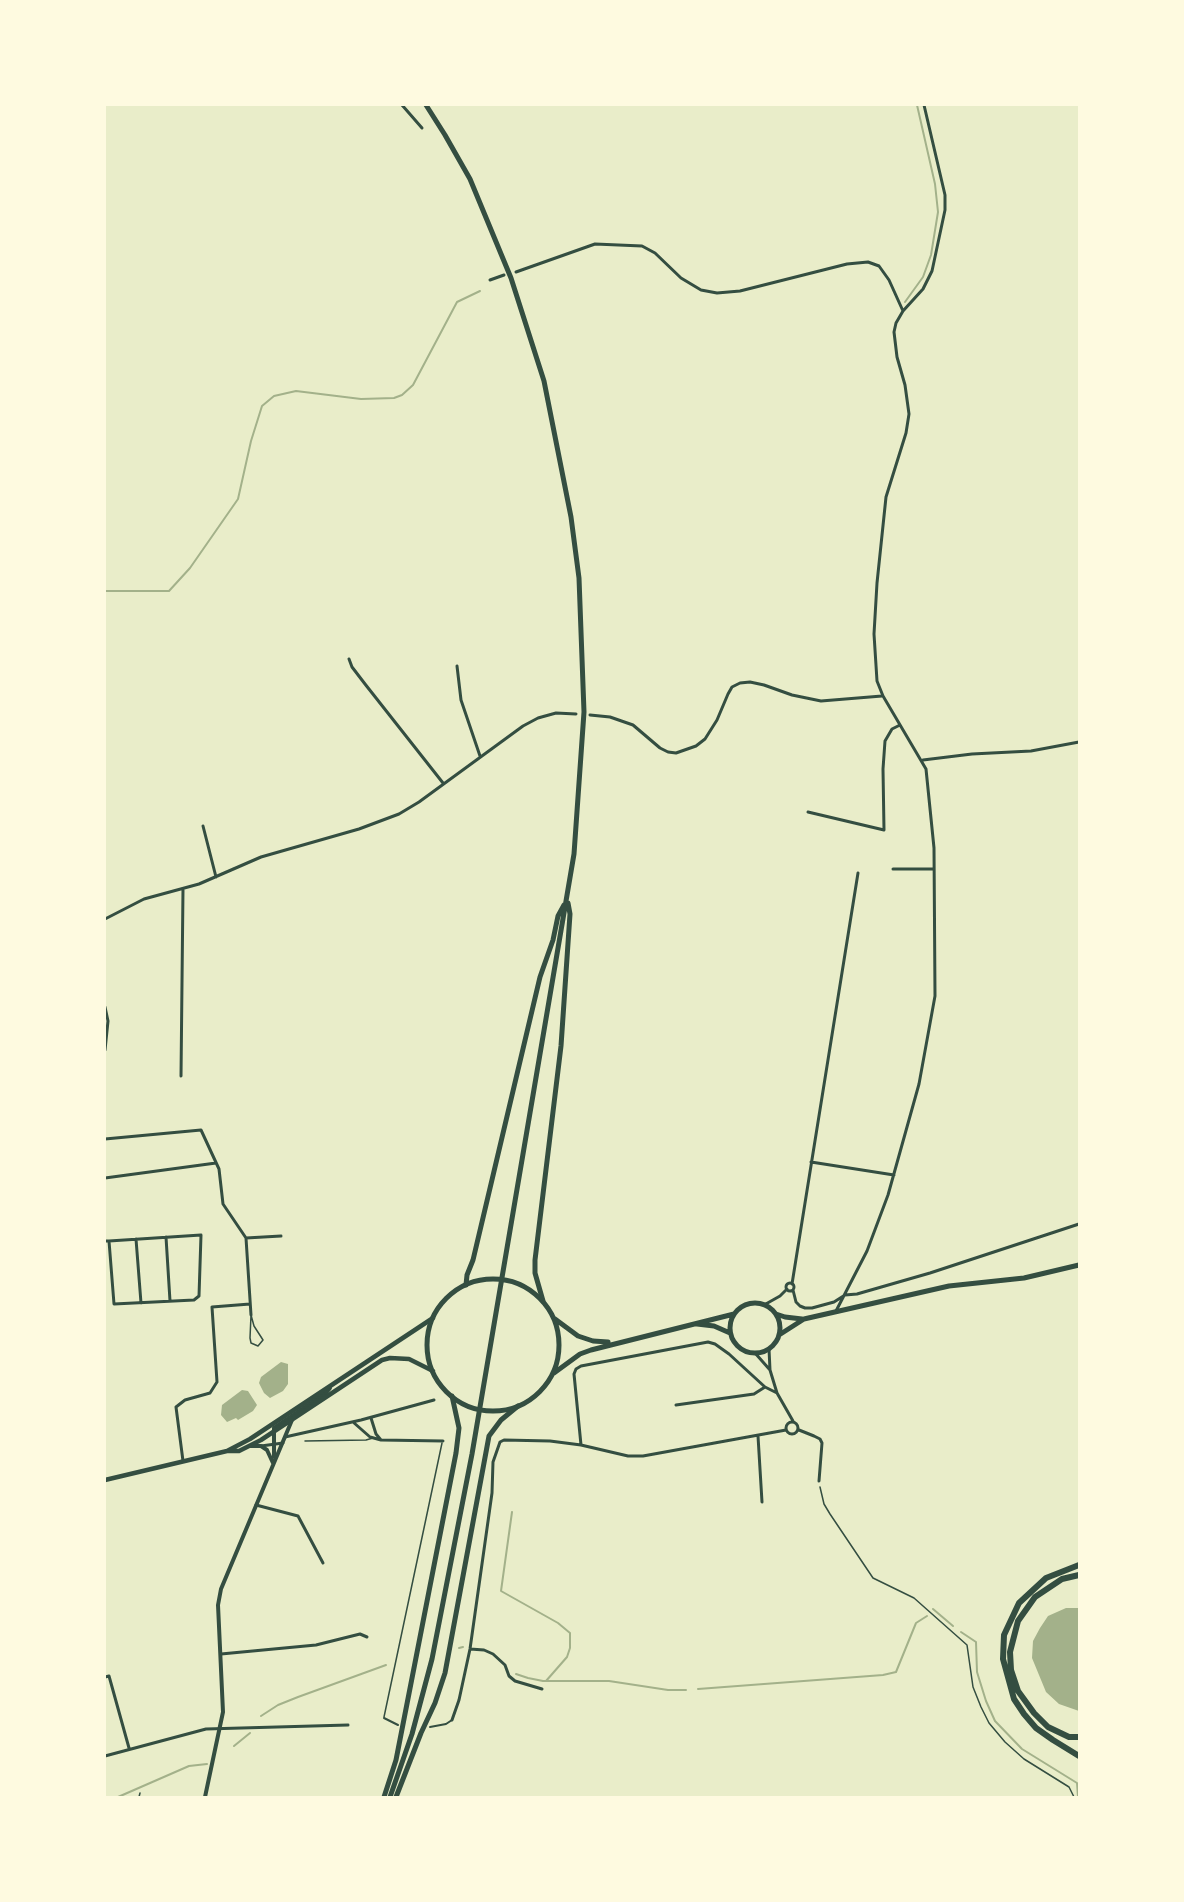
<!DOCTYPE html>
<html>
<head>
<meta charset="utf-8">
<style>
  body { margin:0 }
  #map { position:relative; width:1184px; height:1902px; overflow:hidden; background:#e9edc9; font-family:"DejaVu Sans",sans-serif }
  canvas { display:block }
  .frame { position:absolute; inset:0; border:106px solid #fefae0; pointer-events:none }
</style>
</head>
<body>
<div id="map">
<canvas width="1184" height="1902"></canvas>
<div class="frame"></div>
</div>
<script>
const context = document.querySelector('canvas').getContext('2d');
context.lineJoin = 'round';
function paint(path, color) { context.fillStyle = color; context.fill(path, 'evenodd'); }
const shape = rows => new Path2D(rows.map(r => 'M' + r).join(''));
function stroke(path, color, width, dash) { context.strokeStyle = color; context.lineWidth = width; context.lineCap = dash ? 'butt' : 'round'; context.setLineDash(dash || []); context.stroke(path); }
const water = shape([
  [281,1362,288,1364,288,1384,283,1391,270,1398,264,1393,259,1383,261,1377],
  [242,1390,248,1391,257,1405,253,1411,238,1420,236,1418,227,1422,221,1415,222,1405],
  [1066,1608,1079,1608,1079,1711,1059,1704,1046,1692,1032,1658,1033,1641,1040,1628,1048,1616]
]);
const stream = shape([
  [905,302,923,277,931,255,938,212,935,184,917,105],
  [105,591,169,591,190,568,238,499,251,441,262,406,274,396,296,391,361,399,394,398,402,395,413,385,457,302,480,291],
  [512,1512,501,1591,558,1623,570,1633,570,1648,567,1657,546,1681],
  [933,1609,953,1626],
  [961,1632,976,1642,977,1672,986,1701,995,1721,1022,1749,1077,1783,1078,1797],
  [459,1648,463,1647],
  [516,1674,528,1678,543,1681,609,1681,668,1690,686,1690],
  [698,1689,883,1675,896,1672,916,1623,927,1616],
  [261,1716,278,1705,298,1697,386,1665],
  [234,1746,250,1733],
  [118,1797,189,1766,207,1764]
]);
const path = shape([
  [820,1487,824,1504,830,1514,873,1578,914,1598,967,1645,973,1687,981,1707,989,1723,1005,1742,1024,1759,1069,1787,1074,1797]
]);
const service = shape([
  [251,1315,254,1326,263,1340,258,1346,251,1343,250,1338,251,1315],
  [305,1441,366,1440,373,1438],
  [384,1717,442,1443],
  [139,1797,140,1793]
]);
const pedestrian = shape([
  [384,1718,398,1725],
  [430,1727,446,1724,452,1720]
]);
const minor = shape([
  [402,105,422,128],
  [516,272,595,244,642,246,655,253,681,278,701,290,717,293,740,291,847,264,868,262,879,266,889,280,903,311],
  [490,280,504,275],
  [349,659,352,667,365,684,443,783],
  [457,666,461,700,480,756],
  [590,715,610,717,633,725,660,748,668,752,676,753,696,746,705,739,717,720,728,694,732,687,740,683,750,682,764,685,792,695,821,701,882,696],
  [923,760,972,754,1031,751,1079,742],
  [808,812,884,830,883,769,885,741,892,729,900,725],
  [203,826,216,877],
  [893,869,933,869],
  [105,919,144,899,199,884,261,857,359,829,399,814,419,802,523,726,538,718,556,713,576,714],
  [105,1007,108,1021,105,1050],
  [181,1076,183,889],
  [105,1139,201,1130,219,1169,223,1204,246,1238,251,1315],
  [811,1162,894,1175],
  [105,1178,216,1163],
  [166,1237,170,1301],
  [246,1238,281,1236],
  [136,1239,141,1303],
  [105,1241,109,1241,201,1235,199,1296,194,1300,114,1304,109,1241],
  '786 1287a4 4 0 1 1 8 0a4 4 0 1 1-8 0Z',
  [792,1284,858,873],
  [793,1290,796,1302,800,1306,805,1308,812,1308,834,1302,845,1295,857,1294,930,1273,1079,1224],
  [764,1305,780,1296,787,1289],
  [836,1311,867,1251,888,1195,919,1084,935,996,934,848,926,769,883,696,877,681,874,634,877,583,886,497,906,433,909,414,905,385,897,357,894,332,896,323,903,311,923,289,932,271,945,210,945,195,924,105],
  [755,1353,770,1370,769,1349],
  [770,1370,777,1393,793,1421],
  [676,1405,754,1394,765,1387],
  '786 1428a6 6 0 1 1 12 0a6 6 0 1 1-12 0Z',
  [353,1422,370,1437,381,1440,376,1434,371,1418],
  [799,1430,814,1436,820,1439,822,1443,819,1481],
  [758,1436,762,1502],
  [285,1437,361,1420,434,1400],
  [381,1440,443,1441],
  [581,1445,574,1374,576,1369,581,1366,708,1342,715,1344,729,1354,765,1387,777,1393],
  [261,1446,283,1443],
  [183,1461,176,1407,185,1400,210,1393,217,1382,212,1307,250,1304],
  [256,1505,298,1516,323,1563],
  [470,1649,484,1650,493,1654,505,1665,509,1676,515,1681,542,1689],
  [221,1654,316,1645,360,1634,367,1637],
  [105,1677,109,1676,129,1748],
  [452,1720,459,1700,470,1649,492,1493,493,1462,500,1442,504,1440,550,1441,581,1445,628,1456,643,1456,786,1430],
  [105,1756,206,1729,348,1725]
]);
const tertiary = shape([
  [250,1446,261,1446,267,1450,273,1463],
  [274,1457,274,1428,326,1393,330,1388],
  [205,1797,223,1712,218,1605,221,1589,292,1420]
]);
const secondary = shape([
  [227,1451,239,1451,261,1440,382,1360,390,1358,409,1359,433,1371],
  [105,1480,227,1451,250,1439,433,1318]
]);
const primary = shape([
  '427 1345a66 66 0 1 1 132 0a66 66 0 1 1-132 0Z',
  '730 1328a25 25 0 1 1 50 0a25 25 0 1 1-50 0Z',
  [776,1314,785,1317,802,1319],
  [555,1319,578,1336,593,1341,608,1342],
  [697,1324,714,1326,730,1333],
  [779,1335,804,1319,949,1286,1024,1278,1079,1265],
  [554,1373,580,1354,591,1350,734,1314]
]);
const trunk = shape([
  [466,1285,467,1275,473,1260,540,977,553,940,558,916,564,905],
  [543,1301,535,1273,535,1260,561,1046,570,914,568,903],
  [384,1797,396,1760,456,1453,459,1428,452,1396],
  [390,1797,412,1734,432,1659,472,1454,574,854,584,712,579,578,571,517,544,381,511,278,470,179,445,135,426,105],
  [396,1797,421,1733,435,1703,445,1673,489,1436,501,1420,518,1406]
]);
const motorway = shape([
  [1079,1565,1046,1578,1019,1603,1004,1635,1003,1659,1014,1699,1024,1714,1036,1728,1053,1740,1079,1756],
  [1079,1575,1062,1579,1035,1597,1018,1621,1010,1652,1011,1670,1018,1691,1034,1713,1048,1727,1069,1737,1079,1737]
]);
paint(water, '#a3b18a');
stroke(stream, '#a3b18a', 2);
stroke(path, '#344e41', 1.5);
stroke(service, '#344e41', 1.5);
stroke(pedestrian, '#344e41', 2);
stroke(minor, '#344e41', 3);
stroke(tertiary, '#344e41', 4);
stroke(secondary, '#344e41', 4.5);
stroke(primary, '#344e41', 5);
stroke(trunk, '#344e41', 5);
stroke(motorway, '#344e41', 6);
</script>
</body>
</html>
